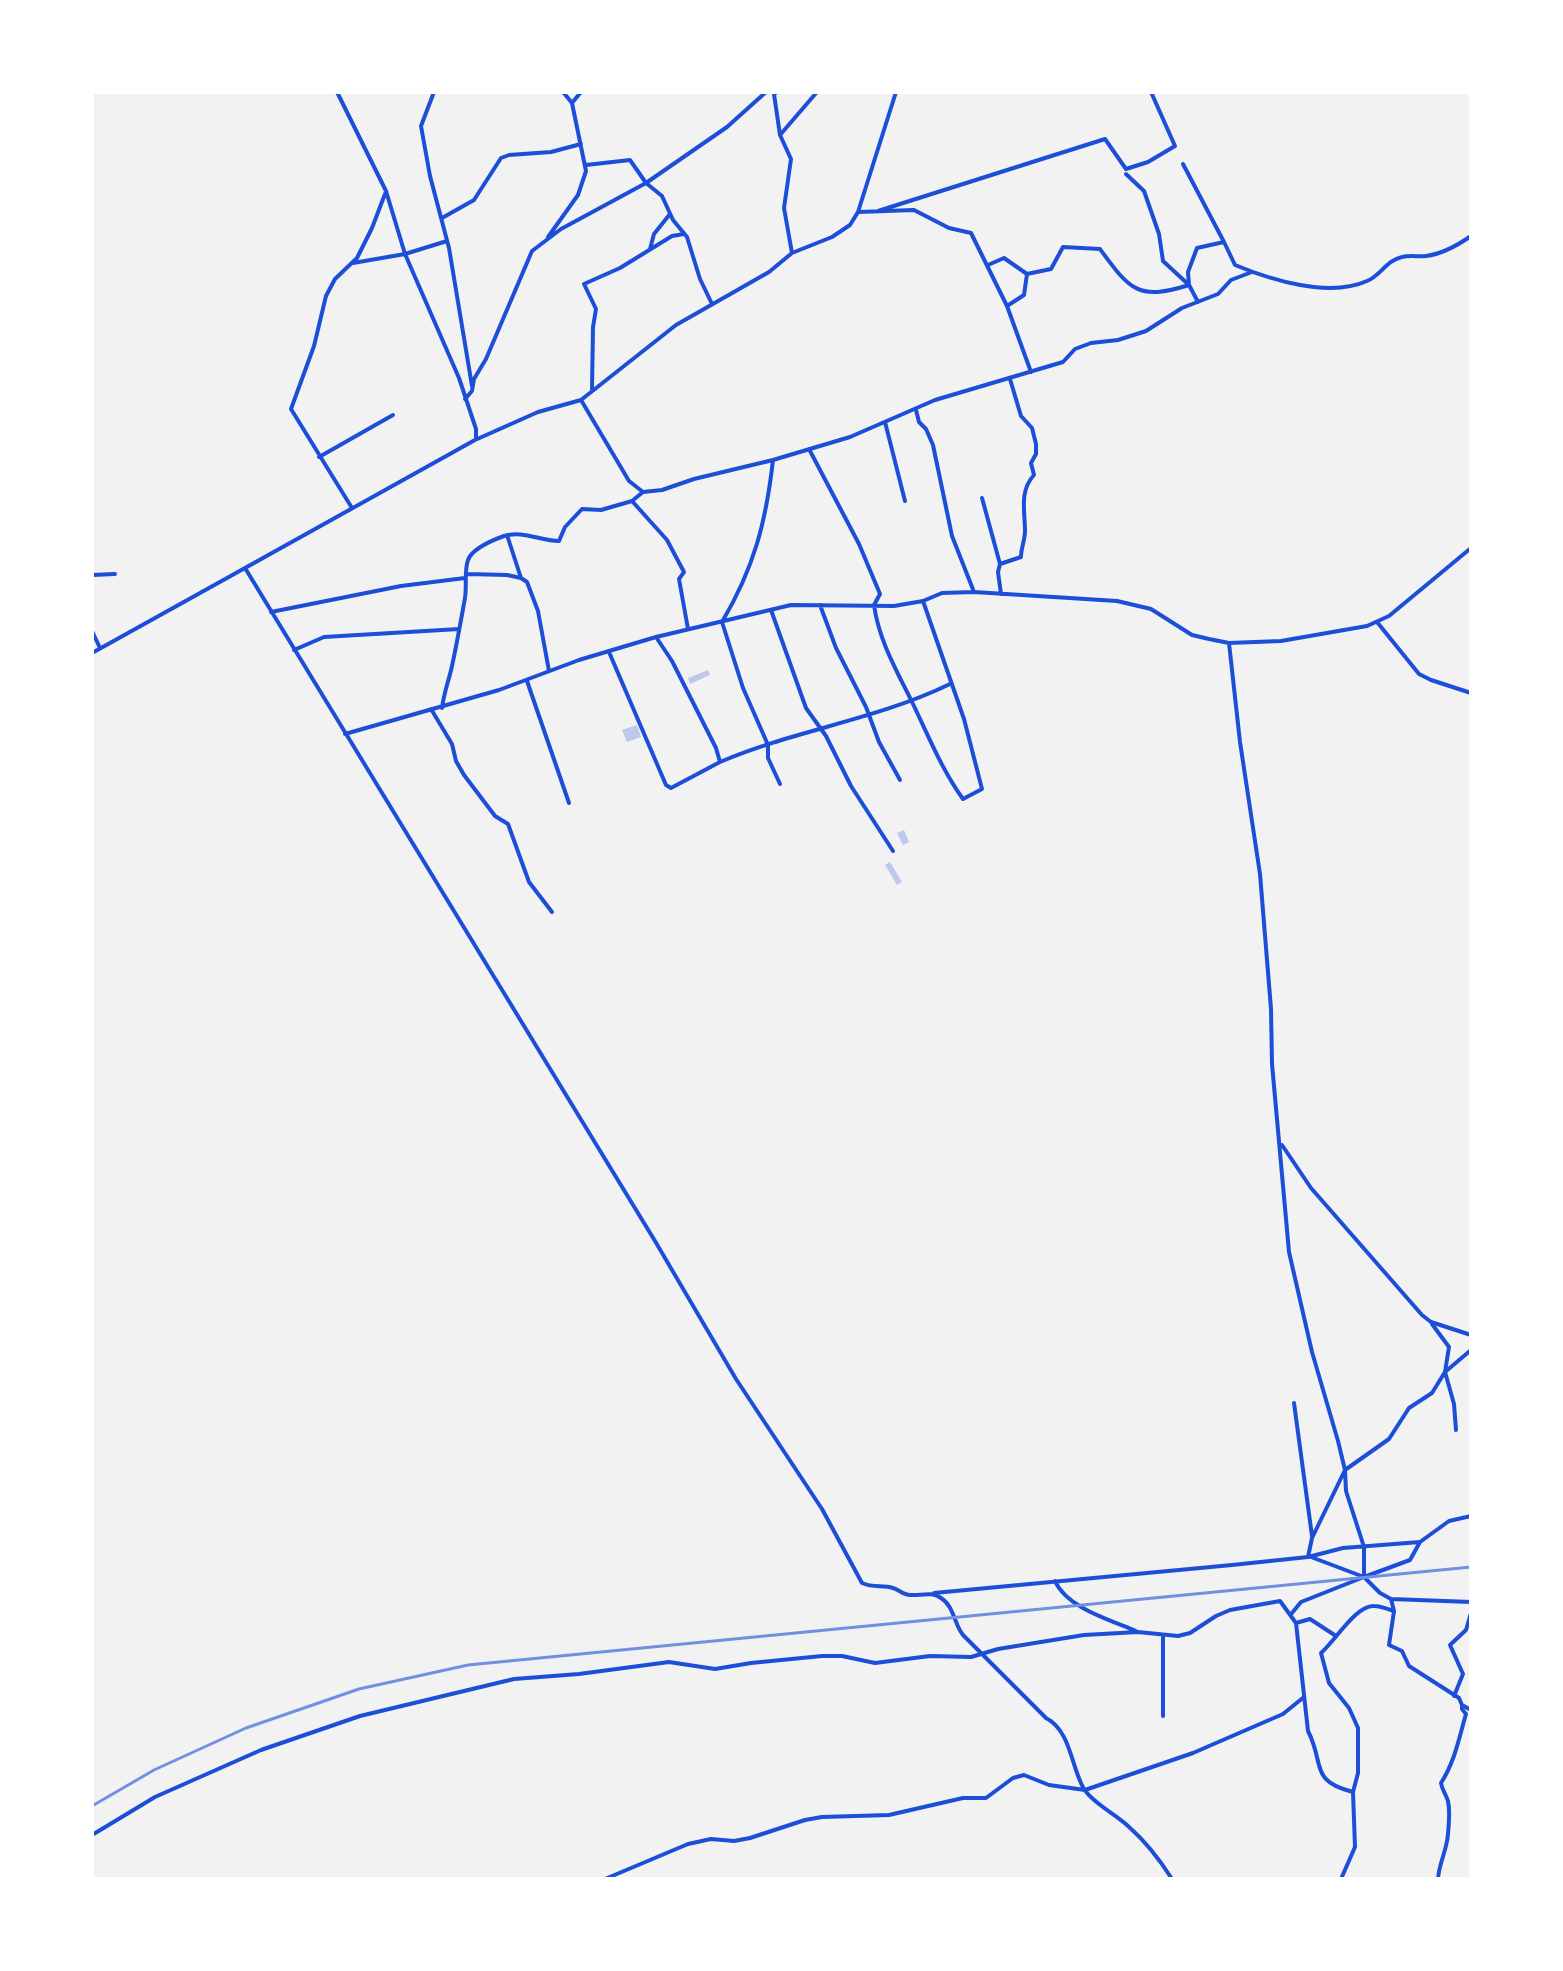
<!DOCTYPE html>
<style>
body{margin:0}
#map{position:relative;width:1563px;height:1971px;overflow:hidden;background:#f2f2f2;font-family:Montserrat,sans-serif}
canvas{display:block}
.frame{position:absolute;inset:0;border:94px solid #fff;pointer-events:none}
</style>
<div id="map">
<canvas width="1563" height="1971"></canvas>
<div class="frame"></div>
</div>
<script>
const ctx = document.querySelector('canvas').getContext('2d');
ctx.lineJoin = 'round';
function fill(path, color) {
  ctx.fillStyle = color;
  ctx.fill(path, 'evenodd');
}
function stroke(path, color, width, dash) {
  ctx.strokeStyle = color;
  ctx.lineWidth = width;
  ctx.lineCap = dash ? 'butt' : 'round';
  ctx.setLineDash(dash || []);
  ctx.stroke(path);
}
fill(new Path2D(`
 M 708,670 L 710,675 L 690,684 L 688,678 Z
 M 637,725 L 641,737 L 627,742 L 622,730 Z
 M 904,830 L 909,842 L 903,845 L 897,833 Z
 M 890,862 L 902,882 L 897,885 L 885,865 Z`), '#bdc9ec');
stroke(new Path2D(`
 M 337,92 L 386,191 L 405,254 L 459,378 L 476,429 L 476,438
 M 434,92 L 421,126 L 430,176 L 449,248 L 472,386
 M 777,92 L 774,94 L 780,135 L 791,159 L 784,208 L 792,253
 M 572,103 L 581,92
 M 780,135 L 817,92
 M 1183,164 L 1224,242
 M 586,165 L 630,160 L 646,183 L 662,196 L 673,220 L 687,237 L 700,279 L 712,304
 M 1126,174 L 1144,191 L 1159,234 L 1163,261 L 1189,285 L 1198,302
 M 878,211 L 1105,139 L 1126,169 L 1148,162 L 1175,146 L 1151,92
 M 858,212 L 914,210 L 949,228 L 971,233 L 1007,306 L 1031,372
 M 442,218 L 474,200 L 501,158 L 509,155 L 551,152 L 581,144
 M 548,237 L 578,195 L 586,171 L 572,103 L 563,92
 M 650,249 L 654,234 L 670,214
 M 353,263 L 405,254 L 447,241
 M 988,265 L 1004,258 L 1027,274 L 1051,269 L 1063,247 L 1100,249 C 1130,290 1138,301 1189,285 L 1188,272 L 1197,248 L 1224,242 L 1235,265 C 1271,280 1329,298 1367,281 C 1380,276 1387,260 1402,257 C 1410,255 1418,257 1426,256 C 1443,254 1458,245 1471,236
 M 1007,306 L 1024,295 L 1027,274
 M 592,389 L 593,327 L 596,309 L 584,284 L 620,268 L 672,236 L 684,234
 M 465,399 L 472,391 L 474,379 L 486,359 L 532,251 L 561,229 L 646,183 L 727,127 L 766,92
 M 581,400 L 629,481 L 643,492
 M 916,410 L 919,422 L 926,429 L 933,445 L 952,536 L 974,592
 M 885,422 L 905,501
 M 809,449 L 859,544 L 880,594 L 874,605 C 879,641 897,671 913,704 C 929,737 942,770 963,799 L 982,789 L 964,719 L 923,601
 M 319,457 L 393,415
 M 773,460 C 766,522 754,568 722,622 L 743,688 L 768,745 L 768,758 L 780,784
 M 982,498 L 1000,564
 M 632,501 L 667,540 L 684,572 L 679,579 L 688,629
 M 352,508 L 291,409 L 314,346 L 326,296 L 335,279 L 357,258 L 372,228 L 385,194
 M 507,535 L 521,578
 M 245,568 L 475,440 L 538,412 L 581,400 L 676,325 L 769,272 L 792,253 L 832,237 L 850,225 L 858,212 L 896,92
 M 467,574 L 507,575 L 521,578 L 527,582 L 538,611 L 549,671
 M 92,575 L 115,574
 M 1001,594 L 998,572 L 1000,564 L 1021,557 C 1021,548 1025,540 1025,531 C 1025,512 1019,491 1034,475 L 1031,463 L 1036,454 L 1036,444 L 1032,428 L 1021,416 L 1010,379
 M 820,605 L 836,648 L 866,707 L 879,742 L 900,780
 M 771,610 L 806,708 L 826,736 L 851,786 L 893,851
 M 271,612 L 401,586 L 465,578
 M 1377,622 L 1419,674 L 1431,680 L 1471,693
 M 92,631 L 100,648
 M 1229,643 L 1240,742 L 1260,874 L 1271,1009 L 1272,1064 L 1289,1252 L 1312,1352 L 1338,1441 L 1345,1470 L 1346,1491 L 1364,1547 L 1364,1577
 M 294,650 L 324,637 L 459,629
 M 609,652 L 666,785 L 671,788 L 720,762 L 716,748 L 672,661 L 656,637
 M 92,653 L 245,568 L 655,1241 L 736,1379 L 822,1509 L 862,1583 C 873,1588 882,1585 893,1588 C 900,1590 903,1595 910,1595 C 921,1596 931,1591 941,1598 C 954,1606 954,1624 963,1635 L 1046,1718 C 1071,1731 1071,1767 1084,1789 C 1093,1803 1115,1814 1128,1826 C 1145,1841 1160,1860 1172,1879
 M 527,681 L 569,803
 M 442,708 C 444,692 449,680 452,666 C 457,643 461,620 465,598 C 467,586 464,571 468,560 C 472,549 493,540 504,536 C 523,530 540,541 559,541 L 565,527 L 582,509 L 601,510 L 632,501 L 643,492 L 662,490 L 694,479 L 773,460 L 850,437 L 935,400 L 1063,362 L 1075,349 L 1091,343 L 1118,340 L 1146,331 L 1182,308 L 1218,294 L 1231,280 L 1252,272
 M 431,709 L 452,744 L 456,761 L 464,775 L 495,816 L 508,824 L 529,882 L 552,912
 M 345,734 L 499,690 L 579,660 L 656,637 L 791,605 L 894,606 L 923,601 L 942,593 L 974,592 L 1117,601 L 1151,609 L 1192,635 L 1209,639 L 1229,643 L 1281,641 L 1367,626 L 1389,616 L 1471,548
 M 720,762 C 795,730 876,720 950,684
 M 1282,1145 L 1311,1188 L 1422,1315 L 1431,1322 L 1471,1335
 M 1432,1324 L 1449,1347 L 1445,1372 L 1454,1404 L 1456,1430
 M 1294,1403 L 1312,1536
 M 1471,1516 L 1449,1521 L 1420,1542 L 1410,1560 L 1364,1577 L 1380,1593 L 1391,1599 L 1471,1602
 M 1308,1557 L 1312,1538 L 1345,1470 L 1389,1439 L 1409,1408 L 1432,1393 L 1445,1372 L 1471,1350
 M 1055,1581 C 1067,1608 1110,1620 1136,1631
 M 934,1593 L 1232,1565 L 1308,1557 L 1343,1548 L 1420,1542
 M 1391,1599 L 1394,1611 L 1389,1645 L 1402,1651 L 1409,1666 L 1459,1698 L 1462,1705 L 1471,1710
 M 1292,1613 L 1301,1602 L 1364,1577 L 1311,1557
 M 1296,1623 L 1310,1619 L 1336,1636
 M 1454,1696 L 1463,1674 L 1450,1645 L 1466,1630 L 1471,1613
 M 1163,1716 L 1163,1637
 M 92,1835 L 155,1797 L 261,1750 L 360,1716 L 514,1679 L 579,1674 L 669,1662 L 715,1669 L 751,1663 L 822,1656 L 842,1656 L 875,1663 L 930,1656 L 971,1657 L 998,1649 L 1084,1635 L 1138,1632 L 1178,1636 L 1190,1633 L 1216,1616 L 1230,1610 L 1280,1601 L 1296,1623 L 1308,1731 C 1325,1764 1309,1781 1353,1792
 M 605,1879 L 688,1844 L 711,1839 L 734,1841 L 750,1838 L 805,1820 L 822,1817 L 889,1815 L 963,1798 L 986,1798 L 1013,1778 L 1024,1775 L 1049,1785 L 1085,1790 L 1193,1753 L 1283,1714 L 1304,1697
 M 1341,1879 L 1355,1847 L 1353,1792 L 1358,1773 L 1358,1728 L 1349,1708 L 1329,1683 L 1321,1653 C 1335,1641 1356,1605 1374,1606 C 1380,1606 1388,1609 1394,1611
 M 1438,1879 C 1439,1863 1447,1850 1448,1834 C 1449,1824 1450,1810 1448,1801 C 1446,1794 1442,1790 1441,1783 C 1455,1761 1459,1738 1466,1714 L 1462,1709 L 1462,1705`), '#1d4ed8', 4);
stroke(new Path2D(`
 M 92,1806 L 154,1770 L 246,1728 L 359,1689 L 468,1665 L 1471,1567`), '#7290e2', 3);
</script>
